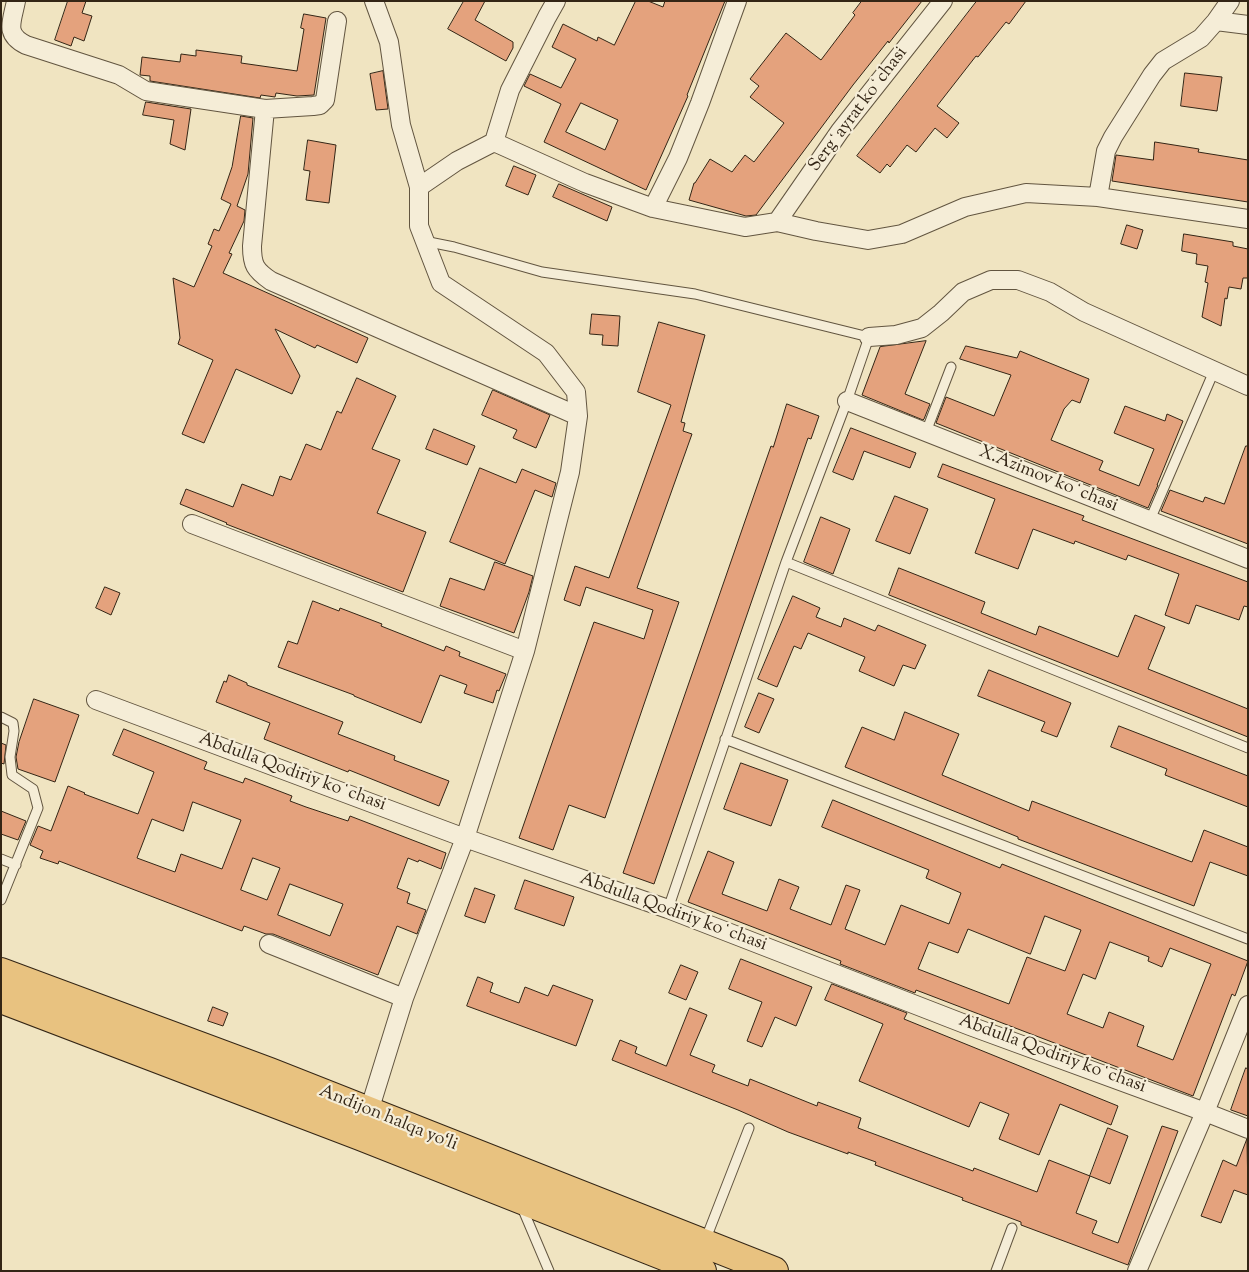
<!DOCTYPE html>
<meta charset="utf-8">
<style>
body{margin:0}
#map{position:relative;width:1249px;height:1272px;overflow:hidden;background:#f0e4c1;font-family:"Sorts Mill Goudy",serif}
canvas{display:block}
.frame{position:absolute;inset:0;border:2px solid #332515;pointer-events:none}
</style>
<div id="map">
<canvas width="1249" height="1272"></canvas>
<div class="frame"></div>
</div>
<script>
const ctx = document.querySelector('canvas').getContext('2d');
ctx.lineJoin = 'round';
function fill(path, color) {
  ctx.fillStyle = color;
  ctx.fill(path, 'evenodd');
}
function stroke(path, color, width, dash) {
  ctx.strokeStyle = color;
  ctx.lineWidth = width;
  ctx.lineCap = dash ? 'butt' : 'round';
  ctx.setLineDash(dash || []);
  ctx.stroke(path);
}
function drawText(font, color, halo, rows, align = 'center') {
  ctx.font = font + ' "Sorts Mill Goudy",serif';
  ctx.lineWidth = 4.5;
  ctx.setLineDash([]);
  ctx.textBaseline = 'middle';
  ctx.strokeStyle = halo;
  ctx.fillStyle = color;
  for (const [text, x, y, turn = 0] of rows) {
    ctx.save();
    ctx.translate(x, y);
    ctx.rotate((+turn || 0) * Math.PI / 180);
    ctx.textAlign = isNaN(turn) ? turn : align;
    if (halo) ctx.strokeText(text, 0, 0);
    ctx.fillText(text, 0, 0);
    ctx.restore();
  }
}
const building = new Path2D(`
 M 68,1 L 86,1 L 82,13 L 92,16 L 84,41 L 74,37 L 71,46 L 55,40 Z
 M 464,1 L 485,1 L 475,20 L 513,42 L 513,48 L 506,61 L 448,29 Z
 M 636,1 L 648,1 L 663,7 L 665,1 L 725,1 L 687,95 L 688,96 L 646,190 L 544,142 L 561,104 L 524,86 L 530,74 L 561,88 L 576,59 L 552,47 L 563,24 L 597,41 L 598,37 L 614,45 ZM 581,103 L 618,120 L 605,150 L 566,132 Z
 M 862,1 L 922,1 L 889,43 L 888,41 L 853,85 L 756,215 L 746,216 L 689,200 L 694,183 L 695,183 L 710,159 L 732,172 L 745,155 L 754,162 L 784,123 L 750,97 L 759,86 L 750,79 L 786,33 L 821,60 L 855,15 L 853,13 Z
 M 977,1 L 1026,1 L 1009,24 L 1006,22 L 978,57 L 976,56 L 937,106 L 959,123 L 947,138 L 935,128 L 916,152 L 907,145 L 890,167 L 887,164 L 880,173 L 857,156 Z
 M 304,14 L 326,18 L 314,95 L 297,96 L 276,93 L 275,97 L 261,95 L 260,98 L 150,81 L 150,76 L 140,75 L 142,57 L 180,62 L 181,54 L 196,56 L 196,50 L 242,56 L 241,63 L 297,71 L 304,29 L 301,28 Z
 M 383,71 L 388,109 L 376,110 L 370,74 Z
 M 1185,73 L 1222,77 L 1217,111 L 1181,106 Z
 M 146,102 L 191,109 L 185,150 L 170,144 L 174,120 L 143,115 Z
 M 241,116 L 253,118 L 248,174 L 237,206 L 245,210 L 244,221 L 229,253 L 232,254 L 223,273 L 368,338 L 357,363 L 317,345 L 315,348 L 275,329 L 300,376 L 292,394 L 236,369 L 204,443 L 182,434 L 213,360 L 178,344 L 180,338 L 173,278 L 194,287 L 212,246 L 208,244 L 214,229 L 219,231 L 231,204 L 221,199 L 232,167 Z
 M 308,140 L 336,145 L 329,203 L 306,200 L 310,171 L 304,170 Z
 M 1155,142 L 1199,149 L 1198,152 L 1248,160 L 1248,202 L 1112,181 L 1116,155 L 1153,160 Z
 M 514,166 L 536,175 L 528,195 L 506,186 Z
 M 559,184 L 612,207 L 607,221 L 553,197 Z
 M 1127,225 L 1143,230 L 1137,249 L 1121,244 Z
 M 1184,234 L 1233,242 L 1233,246 L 1248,249 L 1248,278 L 1243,278 L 1241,289 L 1229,287 L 1227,299 L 1225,298 L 1221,326 L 1202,317 L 1208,283 L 1205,282 L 1208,266 L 1196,264 L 1197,254 L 1182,251 Z
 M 592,314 L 620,316 L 618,346 L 602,345 L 603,335 L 590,334 Z
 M 659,322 L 705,335 L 681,422 L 685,423 L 683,431 L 692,434 L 637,588 L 679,602 L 605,818 L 569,805 L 553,850 L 519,838 L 594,622 L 644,639 L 653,610 L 586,587 L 580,606 L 564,600 L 575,566 L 609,578 L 671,405 L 638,392 Z
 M 926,341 L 905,394 L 930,404 L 924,419 L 923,420 L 862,395 L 880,347 Z
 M 966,346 L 1017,358 L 1020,351 L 1089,379 L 1080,403 L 1072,400 L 1064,409 L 1051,440 L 1103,461 L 1099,470 L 1139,486 L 1154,449 L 1114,433 L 1125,406 L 1165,421 L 1167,414 L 1183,421 L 1157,485 L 1158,485 L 1148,508 L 936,423 L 946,397 L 994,416 L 1011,375 L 960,359 Z
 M 357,378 L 396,396 L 372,449 L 400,460 L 377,513 L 426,532 L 403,592 L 226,524 L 227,523 L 180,504 L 186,489 L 233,507 L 242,484 L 273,496 L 280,476 L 291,480 L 306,444 L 321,450 L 337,411 L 341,413 Z
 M 493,390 L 550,415 L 536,448 L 513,438 L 517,430 L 482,415 Z
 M 787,404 L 819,416 L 811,439 L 808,438 L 654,884 L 623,873 L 771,446 L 773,447 Z
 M 851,428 L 916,453 L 910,468 L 864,451 L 853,480 L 833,472 Z
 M 434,429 L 475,446 L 467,465 L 426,449 Z
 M 1246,446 L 1248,446 L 1248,544 L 1161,511 L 1170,490 L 1203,502 L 1205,497 L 1224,504 Z
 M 943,464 L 1084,516 L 1082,520 L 1248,582 L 1248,607 L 1244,606 L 1239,620 L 1196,605 L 1189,624 L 1165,615 L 1179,574 L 1128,555 L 1126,560 L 1075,541 L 1074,544 L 1033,529 L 1018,569 L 975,553 L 995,499 L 938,477 Z
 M 480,468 L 516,483 L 522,469 L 556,483 L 552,497 L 535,490 L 505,564 L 450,542 Z
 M 895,496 L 928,509 L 910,554 L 876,541 Z
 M 821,517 L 850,529 L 833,574 L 804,562 Z
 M 495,562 L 533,576 L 529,592 L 514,633 L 440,606 L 450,578 L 484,590 Z
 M 899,568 L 985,602 L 981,613 L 1036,635 L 1039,626 L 1118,657 L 1135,615 L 1165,627 L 1148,669 L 1248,709 L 1248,737 L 889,595 Z
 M 105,587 L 120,593 L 111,615 L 96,608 Z
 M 793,596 L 820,608 L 816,617 L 841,627 L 844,618 L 875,631 L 878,625 L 926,645 L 915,669 L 903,665 L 894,686 L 859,671 L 865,657 L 808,633 L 801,649 L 794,646 L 777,687 L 758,679 Z
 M 313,601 L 339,611 L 340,608 L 382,624 L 381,626 L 444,651 L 446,646 L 460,652 L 459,656 L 506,674 L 499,691 L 497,690 L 493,703 L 464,693 L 467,685 L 440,675 L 421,723 L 354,696 L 354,695 L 278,667 L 288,641 L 297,644 Z
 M 989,670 L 1071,703 L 1057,737 L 1041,731 L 1045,722 L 978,696 Z
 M 229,675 L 247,683 L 247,685 L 343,722 L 338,734 L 395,756 L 394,760 L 449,781 L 439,806 L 349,770 L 348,772 L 264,739 L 270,723 L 216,702 L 224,681 L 226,682 Z
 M 759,693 L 774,699 L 759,733 L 745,727 Z
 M 34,699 L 79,715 L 55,782 L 18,769 L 16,757 L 19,742 Z
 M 905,712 L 959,734 L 942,775 L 1029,811 L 1032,801 L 1192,862 L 1204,830 L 1248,847 L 1248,876 L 1210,862 L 1194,906 L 1018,839 L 1018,837 L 845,767 L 862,727 L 894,740 Z
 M 1119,726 L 1248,776 L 1248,807 L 1165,775 L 1167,769 L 1111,747 Z
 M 124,729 L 207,762 L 204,769 L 243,783 L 245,778 L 292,796 L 290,801 L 306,807 L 348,821 L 350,816 L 446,853 L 441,869 L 419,860 L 418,862 L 408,858 L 397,888 L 410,893 L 407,903 L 426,910 L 417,934 L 397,926 L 378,975 L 273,934 L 266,934 L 244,926 L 242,931 L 59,861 L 58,864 L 40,858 L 43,851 L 30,845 L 38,826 L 51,831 L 68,786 L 85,793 L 84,794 L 138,814 L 154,772 L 113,755 ZM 193,802 L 241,820 L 222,869 L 181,854 L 175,872 L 137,858 L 152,819 L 183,831 ZM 253,858 L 280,868 L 267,900 L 241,890 ZM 290,884 L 343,904 L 330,936 L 278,915 Z
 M 1,743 L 6,745 L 4,764 L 1,763 Z
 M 741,763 L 788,780 L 771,826 L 724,809 Z
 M 833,800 L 1000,868 L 1002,864 L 1248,961 L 1235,996 L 1232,994 L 1193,1096 L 916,990 L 915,993 L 840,964 L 841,961 L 688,902 L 708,851 L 734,862 L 722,894 L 767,911 L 779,879 L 799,887 L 790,909 L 831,925 L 846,885 L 860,890 L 845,929 L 885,945 L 901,905 L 949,924 L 961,893 L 926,878 L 929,870 L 822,827 ZM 1045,916 L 1081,930 L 1065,971 L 1027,957 L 1009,1004 L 918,969 L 929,942 L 958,953 L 968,929 L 1030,954 ZM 1110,942 L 1149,957 L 1148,961 L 1162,967 L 1170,948 L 1211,964 L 1173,1060 L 1137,1046 L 1144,1026 L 1109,1012 L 1103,1028 L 1067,1014 L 1083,974 L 1095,979 Z
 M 1,811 L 26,821 L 18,840 L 1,834 Z
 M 525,880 L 574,897 L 564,926 L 515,909 Z
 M 475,888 L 495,895 L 485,923 L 465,916 Z
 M 741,959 L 812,987 L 796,1026 L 775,1017 L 762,1047 L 747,1041 L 762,1002 L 729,989 Z
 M 681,965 L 698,972 L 686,1000 L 669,993 Z
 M 478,977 L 493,983 L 490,992 L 519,1003 L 525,987 L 548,996 L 553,985 L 593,1000 L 576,1046 L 467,1006 Z
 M 832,984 L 907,1013 L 904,1019 L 1118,1106 L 1111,1125 L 1060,1104 L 1039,1155 L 999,1139 L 1009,1114 L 980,1102 L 969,1127 L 859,1081 L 883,1024 L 825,1000 Z
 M 213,1007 L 228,1013 L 223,1026 L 208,1021 Z
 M 690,1008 L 707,1015 L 690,1055 L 715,1065 L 712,1072 L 748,1086 L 750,1079 L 817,1106 L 818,1102 L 861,1118 L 858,1128 L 973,1171 L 974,1168 L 1037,1192 L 1049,1160 L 1090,1176 L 1076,1213 L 1097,1221 L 1092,1233 L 1118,1243 L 1162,1126 L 1178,1131 L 1128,1265 L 1021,1225 L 1021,1222 L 962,1200 L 963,1198 L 875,1165 L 876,1162 L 848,1152 L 848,1154 L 788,1132 L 738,1110 L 612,1060 L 620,1040 L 637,1047 L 635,1053 L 666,1066 Z
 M 1246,1068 L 1248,1069 L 1248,1116 L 1231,1110 Z
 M 1108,1128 L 1128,1136 L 1110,1184 L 1090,1176 Z
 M 1247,1139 L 1248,1195 L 1234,1190 L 1221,1223 L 1201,1216 L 1223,1160 L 1236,1166 Z`);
fill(building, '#e4a27d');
stroke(building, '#332515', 1);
const service = new Path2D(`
 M 424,241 L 454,247 L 542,272 L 695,294 L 869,337 L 847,401 L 786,562 L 668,909
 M 926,432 L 951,367
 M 1150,520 L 1214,371
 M 786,562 L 1248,748
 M 1,717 L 13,723 L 14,731 L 10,757 L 12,775 L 33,789 L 38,808 L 1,900
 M 725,739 L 1248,939
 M 1,859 L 16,865
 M 521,1205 L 549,1271
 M 705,1241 L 749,1128
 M 996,1271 L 1012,1228`);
const minor = new Path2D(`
 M 16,1 C 12,22 4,34 26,45 L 119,75 L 146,91 L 265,109 L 252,246 C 252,265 255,270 271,281 L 578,416
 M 374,1 L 389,42 L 401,125 L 419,187
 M 1216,21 L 1248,25
 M 265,109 L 313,106 L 320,105 L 325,100 L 337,21
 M 494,142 L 510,90 L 547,17 L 556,1
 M 1098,197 L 1106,151 L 1113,137 L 1152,75 L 1163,61 L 1201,38 L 1216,21 L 1230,1
 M 653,208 L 678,158 L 700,103 L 737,1
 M 777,222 L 840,131 L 943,1
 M 869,337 L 896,335 L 922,328 L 941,313 L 963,292 L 991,280 L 1018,280 L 1050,292 L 1084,312 L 1248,386
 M 847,401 L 1248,559
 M 192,524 L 525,651
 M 96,700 L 465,838 L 668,909 L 970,1026 L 1205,1112 L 1248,1129
 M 269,944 L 404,998
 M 369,1111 L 404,998 L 465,838 L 525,651 L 570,472 L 578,416 L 576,392 L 546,353 L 441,283 L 419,226 L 419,187 L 457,161 L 494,142 L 585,183 L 653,208 L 745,227 L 777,222 L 816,231 L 868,240 L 902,234 L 965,207 L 1026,193 L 1098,197 L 1248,219
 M 1137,1271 L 1205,1112 L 1248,1005`);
const trunk = new Path2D(`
 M 1,972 L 270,1072 L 774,1271
 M 1,999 L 360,1136 L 702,1271`);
stroke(service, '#625540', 11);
stroke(minor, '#625540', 20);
stroke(trunk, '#332515', 30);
stroke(service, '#f5edd7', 9);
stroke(minor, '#f5edd7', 18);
stroke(trunk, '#e8c280', 28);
drawText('18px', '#332515', '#f5edd7', [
 ["Sergʻayrat koʻchasi",859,110,-53],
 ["X.Azimov koʻchasi",1048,480,22],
 ["Abdulla Qodiriy koʻchasi",292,773,20],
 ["Abdulla Qodiriy koʻchasi",673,913,20],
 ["Abdulla Qodiriy koʻchasi",1052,1055,20],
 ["Andijon halqa yo‘li",388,1119,22]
]);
</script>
